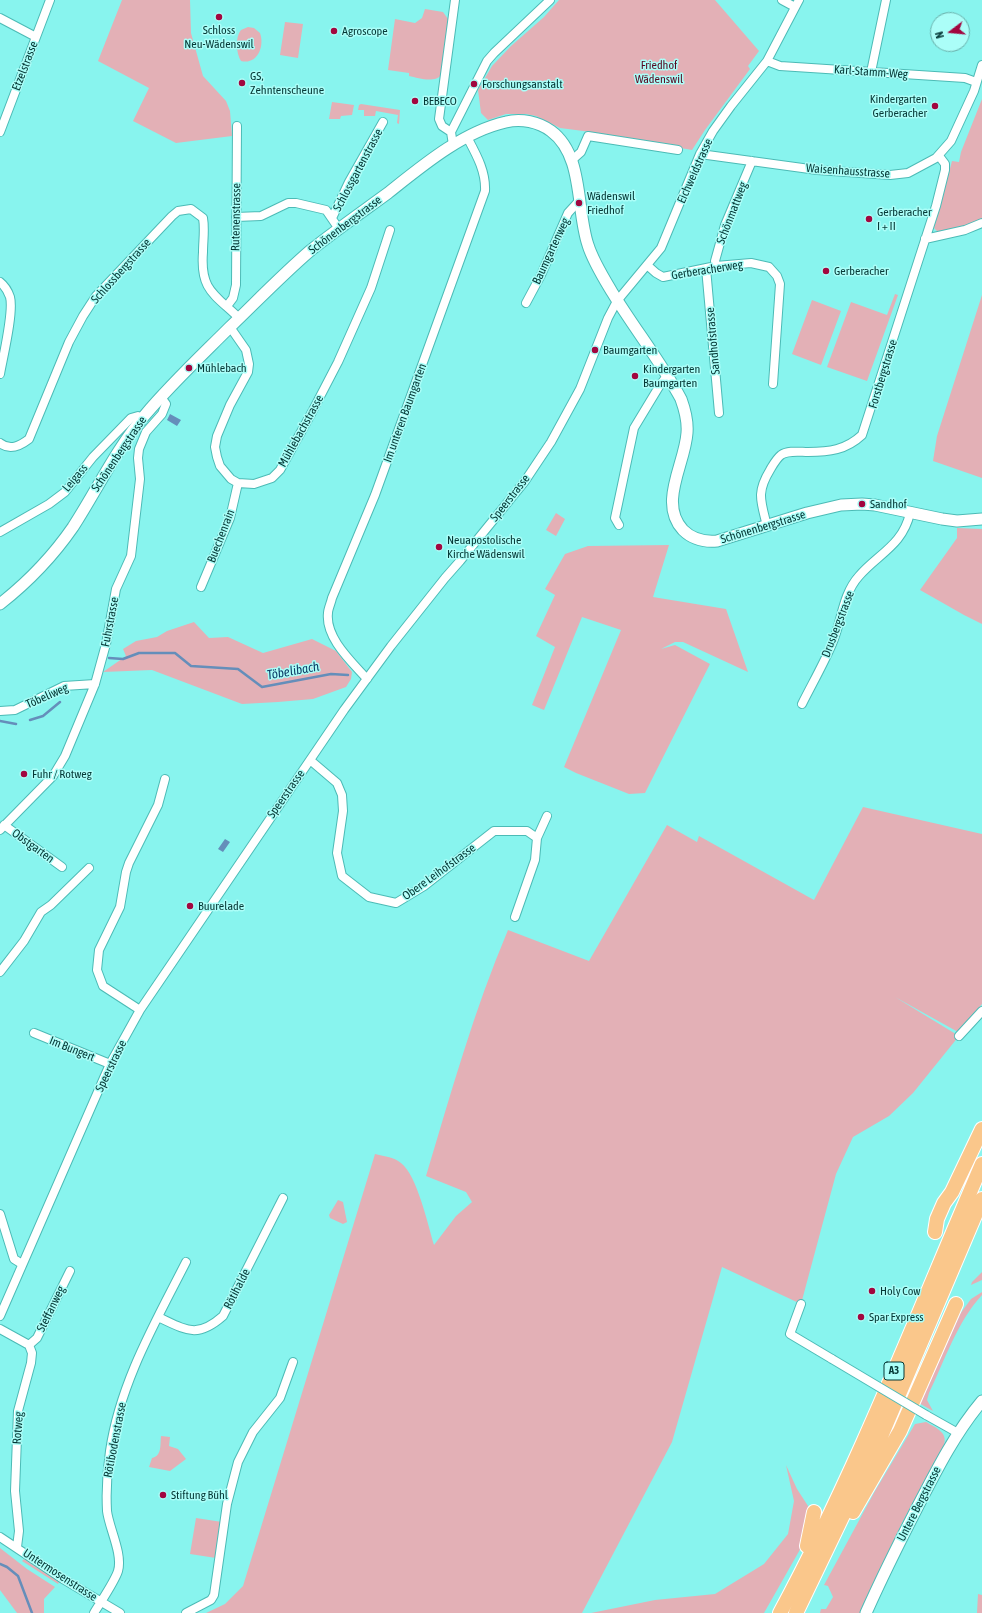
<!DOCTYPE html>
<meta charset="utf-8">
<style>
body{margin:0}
#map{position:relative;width:982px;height:1613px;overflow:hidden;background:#88f4ee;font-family:"Asap Condensed",sans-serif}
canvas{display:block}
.north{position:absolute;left:930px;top:12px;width:40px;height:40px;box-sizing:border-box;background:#abfef8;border:1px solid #69afaa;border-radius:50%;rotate:254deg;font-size:11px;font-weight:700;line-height:16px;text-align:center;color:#053836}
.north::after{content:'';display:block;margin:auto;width:14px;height:18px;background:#a2063f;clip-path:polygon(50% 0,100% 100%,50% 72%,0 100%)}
</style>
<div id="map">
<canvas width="982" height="1613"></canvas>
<div class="north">N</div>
</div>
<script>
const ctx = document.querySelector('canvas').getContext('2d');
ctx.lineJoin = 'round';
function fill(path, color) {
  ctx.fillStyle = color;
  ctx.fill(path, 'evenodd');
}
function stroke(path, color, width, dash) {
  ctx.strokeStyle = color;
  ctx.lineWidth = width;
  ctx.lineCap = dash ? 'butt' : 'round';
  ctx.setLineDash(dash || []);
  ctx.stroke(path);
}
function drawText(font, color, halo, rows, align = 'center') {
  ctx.font = font + ' "Asap Condensed",sans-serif';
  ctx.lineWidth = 3;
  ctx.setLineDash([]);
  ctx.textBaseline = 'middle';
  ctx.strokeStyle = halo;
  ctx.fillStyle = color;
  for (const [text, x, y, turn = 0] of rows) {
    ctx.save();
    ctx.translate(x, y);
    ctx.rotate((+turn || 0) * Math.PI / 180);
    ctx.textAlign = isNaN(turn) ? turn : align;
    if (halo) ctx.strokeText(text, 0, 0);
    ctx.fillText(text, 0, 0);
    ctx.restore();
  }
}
fill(new Path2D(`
 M 122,0 L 190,0 L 191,33 L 203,76 L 226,101 L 230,111 L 232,136 L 176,143 L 133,121 L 149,88 L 98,61 Z
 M 559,0 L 715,0 L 759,51 L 748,66 L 750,69 L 705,130 L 692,150 L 591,132 L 560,128 L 536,116 L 526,114 L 506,114 L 488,120 L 481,113 L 478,90 L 492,66 L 511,46 L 544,17 Z
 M 425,9 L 443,12 L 448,19 L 442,74 C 435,84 419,78 409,76 L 409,73 L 388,70 L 395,19 L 415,23 L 422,18 Z
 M 285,22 L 303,24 L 298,58 L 280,55 Z
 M 248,27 L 254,28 L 260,33 C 265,47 257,65 241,61 C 236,53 235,37 241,30 Z
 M 982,99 L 982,219 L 966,226 L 939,233 L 934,228 L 952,161 L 959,162 L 961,152 Z
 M 332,102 L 354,105 L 352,115 L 341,116 L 340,119 L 329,119 Z
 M 361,104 L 400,110 L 399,124 L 397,123 L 398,115 L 376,111 L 375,116 L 364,116 L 364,110 L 358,110 L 359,105 Z
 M 895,294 L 898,295 L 867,381 L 827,367 L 851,302 L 887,315 Z
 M 982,295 L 982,478 L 933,461 L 937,436 Z
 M 812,300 L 841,311 L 821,365 L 792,354 Z
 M 556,513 L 565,519 L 556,536 L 546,530 Z
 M 957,528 L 982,529 L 982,624 L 964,615 L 920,590 L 957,538 Z
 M 669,545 L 653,597 L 726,609 L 748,672 L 683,642 L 675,642 L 661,649 L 675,645 L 710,664 L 645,793 L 629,794 L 576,773 L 564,767 L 621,630 L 582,617 L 544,710 L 532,705 L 555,647 L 536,636 L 555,595 L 545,589 L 565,554 L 588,546 Z
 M 194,622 L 209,638 L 228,637 L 263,653 L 312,639 L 336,651 L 352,672 L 351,679 L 346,687 L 313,699 L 278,702 L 242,704 L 152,670 L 103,672 L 126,656 L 123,649 L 136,641 L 157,637 L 167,631 Z
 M 863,807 L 982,834 L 982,1004 L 958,1032 L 895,997 L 959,1036 L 913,1093 L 889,1116 L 853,1137 L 836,1174 L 801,1304 L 722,1267 L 672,1442 L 582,1613 L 206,1613 L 225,1604 L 243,1586 L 375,1154 C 383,1156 394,1157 401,1163 C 417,1175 428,1225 434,1245 L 456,1216 L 472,1202 L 466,1192 L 426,1176 C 451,1093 474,1010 508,930 L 589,961 L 667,825 L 697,842 L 699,836 L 814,900 Z
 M 338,1200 L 343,1202 L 347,1222 L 343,1224 L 330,1218 L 329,1215 Z
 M 982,1272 L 982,1280 L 971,1285 L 972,1282 Z
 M 982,1292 L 982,1295 C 957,1322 945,1360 929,1393 L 927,1400 L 933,1411 L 917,1402 L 930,1381 L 960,1314 L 971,1299 Z
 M 926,1422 C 936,1428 948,1432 944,1445 L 902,1523 L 860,1613 L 820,1613 L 821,1609 L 826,1609 L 833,1597 L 828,1586 L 824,1585 L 875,1491 L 915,1424 Z
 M 161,1436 L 170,1437 L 169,1446 L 178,1449 L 186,1459 L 170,1471 L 149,1467 L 152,1458 C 162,1456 160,1445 161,1436 Z
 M 786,1465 L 797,1489 L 810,1509 L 802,1546 L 764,1613 L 591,1613 L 655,1600 L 715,1594 L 764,1564 L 788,1534 L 794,1501 Z
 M 196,1518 L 222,1522 L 216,1558 L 190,1554 Z
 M 0,1548 L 27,1569 L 55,1587 L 44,1599 L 44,1613 L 17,1613 L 0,1590 Z
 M 24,1559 L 59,1582 L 58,1584 L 22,1561 Z
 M 978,1594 L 982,1595 L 982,1613 L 977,1613 Z`), '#e3b0b6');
fill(new Path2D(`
 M 170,414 L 181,420 L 177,426 L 167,420 Z
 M 225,839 L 230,842 L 223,852 L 218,849 Z`), '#658eba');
stroke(new Path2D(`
 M 109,658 L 123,659 L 139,653 L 175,653 L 191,666 L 238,669 L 262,687 L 331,674 L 348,675
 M 30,720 L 43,716 L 60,702
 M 0,721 L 16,724
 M 0,1564 L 7,1567 L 18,1576 L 32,1613`), '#658eba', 2.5);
const street = new Path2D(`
 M 782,0 L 795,7
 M 0,18 L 36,37
 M 767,61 L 780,66 L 965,78 L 976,82
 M 871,72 L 886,0
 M 0,132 L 50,0
 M 451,132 L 442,126 L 439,119 L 455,0
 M 453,145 L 451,132 L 487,61 L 494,53 L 550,0
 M 700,154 L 817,170 L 890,175 L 908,173 L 936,158 L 951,141 L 974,91 L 982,65
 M 572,160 L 581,152 L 588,136 L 678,150
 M 236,217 L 261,216 L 288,203 L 296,203 L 326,210 L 339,229
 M 332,218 L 349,182 L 383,122
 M 925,239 L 965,230 L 982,223
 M 647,265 L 656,273 L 663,277 L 716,266 L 751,263 L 769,267 L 777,276 L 780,284 L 773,384
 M 716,266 L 715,261 L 725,225 L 752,161
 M 706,268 L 719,413
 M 0,282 C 5,286 8,291 10,297 C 14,312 3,357 0,374
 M 526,303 L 541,275 L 568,213 L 579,201
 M 227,306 L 233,298 L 236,285 L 237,126
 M 230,327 L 246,350 L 249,364 L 248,372 L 230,405 L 217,436 L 215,447 L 217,457 L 220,466 L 231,479 L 238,483 L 254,484 L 272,478 L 280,470 L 312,412 L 338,362 L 371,288 L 390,230
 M 0,443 C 10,451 20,446 29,439 L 69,342 L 83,316 L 96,296 L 172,216 L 178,211 L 191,209 L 203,218 C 205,229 203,241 203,252 C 200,290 214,294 239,318
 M 619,525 L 615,518 L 634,428 L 660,385 L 667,376
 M 767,526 C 761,501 756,493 770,470 C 773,465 776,459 781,455 C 788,450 800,452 808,452 C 829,452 846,450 862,435 L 936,206 L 945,170 L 945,164 L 939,156
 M 0,532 L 49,504 L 65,492 L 93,457 L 131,418 L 138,416 L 142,418
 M 201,587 L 230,518 L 238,483
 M 367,679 C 352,662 325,638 328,613 C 328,609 331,603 332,598 L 375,495 L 485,191 C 486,171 476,154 467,137
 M 802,704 C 812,684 823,665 832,644 C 842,621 842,595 859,576 C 878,554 903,545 910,513
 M 0,711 L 15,710 L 64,686 L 95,684
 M 310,760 L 337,783 L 342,795 L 343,811 L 337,853 L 342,876 L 369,897 L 396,903 L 424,886 L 494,831 L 527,831 L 537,838 L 535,860 L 515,917
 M 4,825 L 62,867
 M 0,830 L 53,776 L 65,756 L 95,684 L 106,644 L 116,589 L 131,556 L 140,479 L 138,458 L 139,449 L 146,432 L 162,414 L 166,404 L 161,397
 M 537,838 L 547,816
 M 0,972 L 24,941 L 41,912 L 51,905 L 89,868
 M 140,1010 L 103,986 L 97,970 L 99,950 L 120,907 L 126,872 L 129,863 L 158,805 L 165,779
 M 34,1033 L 110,1064
 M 959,1036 L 982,1011
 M 0,1214 L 14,1259 L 22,1264
 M 801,1304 L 790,1334 L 832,1359
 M 0,1316 L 110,1064 L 140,1010 L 344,710 L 391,646 L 445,578 L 460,561 L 525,481 L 551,442 L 580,389 L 608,318 L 617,301 L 661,248 L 700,154 L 713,131 L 731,106 L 767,61 L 799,0
 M 158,1317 C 186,1330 197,1339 223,1316 L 283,1198
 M 0,1329 L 29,1345 L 32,1353 L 31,1363 L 18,1411 L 15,1491 L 19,1531 L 17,1547
 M 29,1345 L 37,1338 L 70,1271
 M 926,1415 L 958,1433
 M 0,1537 L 63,1579 L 120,1613
 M 94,1613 C 100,1603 115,1581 118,1571 C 123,1554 109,1528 107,1511 C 106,1491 107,1471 110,1451 C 120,1383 155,1323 186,1262
 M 186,1613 L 211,1600 L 214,1595 L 227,1504 L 238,1462 L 253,1432 L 280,1398 L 293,1362`);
const secondary = new Path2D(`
 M 0,604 C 28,582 53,556 73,527 C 97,490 116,449 145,415 C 171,384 201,356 230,327 C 257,301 283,274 311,250 C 336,230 362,212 388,193 C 422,166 462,132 506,122 C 521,118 539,122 551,131 C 584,155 576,210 588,245 C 593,261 603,277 612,292 C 634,328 661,362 681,399 C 685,410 688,421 687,433 C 685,464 658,503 683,530 C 692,539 705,542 717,541 L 807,513 L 841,505 L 862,504 L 875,505 L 942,519 L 957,521 L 982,519
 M 866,1613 C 882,1577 899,1543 917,1508 C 936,1471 955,1433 982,1401`);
const highway = new Path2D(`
 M 935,1232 L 937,1219 L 944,1203 L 952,1192 L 982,1129
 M 853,1512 L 900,1431 L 956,1304
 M 807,1546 L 814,1512
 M 780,1613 C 858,1468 917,1315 982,1164
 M 796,1613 L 882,1434 L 982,1199`);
stroke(street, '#4cbbb6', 10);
stroke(secondary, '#4cbbb6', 13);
stroke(highway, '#fff', 16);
stroke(street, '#fff', 8);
stroke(secondary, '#fff', 11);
stroke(highway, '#fac78b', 14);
const streetBridge = new Path2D(`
 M 832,1359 L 926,1415`);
stroke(streetBridge, '#4cbbb6', 10, []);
stroke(streetBridge, '#fff', 8);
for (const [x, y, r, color] of [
 [219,17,4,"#a2063f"],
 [334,31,4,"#a2063f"],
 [242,83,4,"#a2063f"],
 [474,84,4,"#a2063f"],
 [415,101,4,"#a2063f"],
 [935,106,4,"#a2063f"],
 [579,203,4,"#a2063f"],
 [869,219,4,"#a2063f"],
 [826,271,4,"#a2063f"],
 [595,350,4,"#a2063f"],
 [189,368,4,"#a2063f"],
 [635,376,4,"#a2063f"],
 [862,504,4,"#a2063f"],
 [439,547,4,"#a2063f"],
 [24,774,4,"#a2063f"],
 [190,906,4,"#a2063f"],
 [872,1291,4,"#a2063f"],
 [861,1317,4,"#a2063f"],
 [163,1495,4,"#a2063f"]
]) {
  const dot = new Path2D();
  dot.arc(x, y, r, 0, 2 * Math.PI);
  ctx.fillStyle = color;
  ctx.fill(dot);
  stroke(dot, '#abfef8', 1.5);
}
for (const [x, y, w] of [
 [894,1371,20]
]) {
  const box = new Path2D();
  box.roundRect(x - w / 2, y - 9, w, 18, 3);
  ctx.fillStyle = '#abfef8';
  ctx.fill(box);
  stroke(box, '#053836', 1);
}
drawText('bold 11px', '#053836', null, [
 ["A3",894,1371]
]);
drawText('12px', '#053836', '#abfef8', [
 ["Schloss",219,30,"center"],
 ["Neu-Wädenswil",219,44,"center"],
 ["Agroscope",342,31],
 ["GS,",250,76],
 ["Zehntenscheune",250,90],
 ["Forschungsanstalt",482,84],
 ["Kindergarten",927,99,"right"],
 ["Gerberacher",927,113,"right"],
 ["BEBECO",423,101],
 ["Wädenswil",587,196],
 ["Friedhof",587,210],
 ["Gerberacher",877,212],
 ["I + II",877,226],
 ["Gerberacher",834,271],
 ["Baumgarten",603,350],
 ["Mühlebach",197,368],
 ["Kindergarten",643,369],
 ["Baumgarten",643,383],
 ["Sandhof",870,504],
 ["Neuapostolische",447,540],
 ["Kirche Wädenswil",447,554],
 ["Fuhr / Rotweg",32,774],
 ["Buurelade",198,906],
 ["Holy Cow",880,1291],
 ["Spar Express",869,1317],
 ["Stiftung Bühl",171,1495]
], 'left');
drawText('12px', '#570720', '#abfef8', [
 ["Friedhof",659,65],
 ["Wädenswil",659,79]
]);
drawText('12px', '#053836', '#abfef8', [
 ["Etzelstrasse",25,66,-69],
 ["Karl-Stamm-Weg",871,72,4],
 ["Schlossgartenstrasse",358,170,-62],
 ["Eichweidstrasse",695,171,-66],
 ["Waisenhausstrasse",848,171,4],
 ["Schönmattweg",732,213,-69],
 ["Rutenenstrasse",236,217,-89],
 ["Schönenbergstrasse",345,225,-37],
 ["Baumgartenweg",551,251,-65],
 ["Gerberacherweg",707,270,-9],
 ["Schlossbergstrasse",121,271,-48],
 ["Sandhofstrasse",713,341,-95],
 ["Forstbergstrasse",883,374,-73],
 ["Im unteren Baumgarten",405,413,-70],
 ["Mühlebachstrasse",301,431,-61],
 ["Schönenbergstrasse",119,454,-56],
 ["Leigass",75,478,-50],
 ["Speerstrasse",510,498,-52],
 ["Schönenbergstrasse",763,527,-17],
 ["Buechenrain",221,536,-69],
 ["Fuhrstrasse",110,622,-79],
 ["Drusbergstrasse",838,624,-69],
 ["Töbeliweg",47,696,-24],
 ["Speerstrasse",286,794,-55],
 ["Obstgarten",33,846,36],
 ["Obere Leihofstrasse",439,872,-36],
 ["Im Bungert",72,1049,22],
 ["Speerstrasse",111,1066,-64],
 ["Rötihalde",237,1289,-63],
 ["Steffanweg",51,1309,-64],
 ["Rotweg",18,1428,-86],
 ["Rötibodenstrasse",115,1440,-79],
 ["Untere Bergstrasse",919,1504,-63],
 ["Untermosenstrasse",60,1575,33]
]);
drawText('italic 13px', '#0e3d67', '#abfef8', [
 ["Töbelibach",293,671,-10]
]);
</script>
